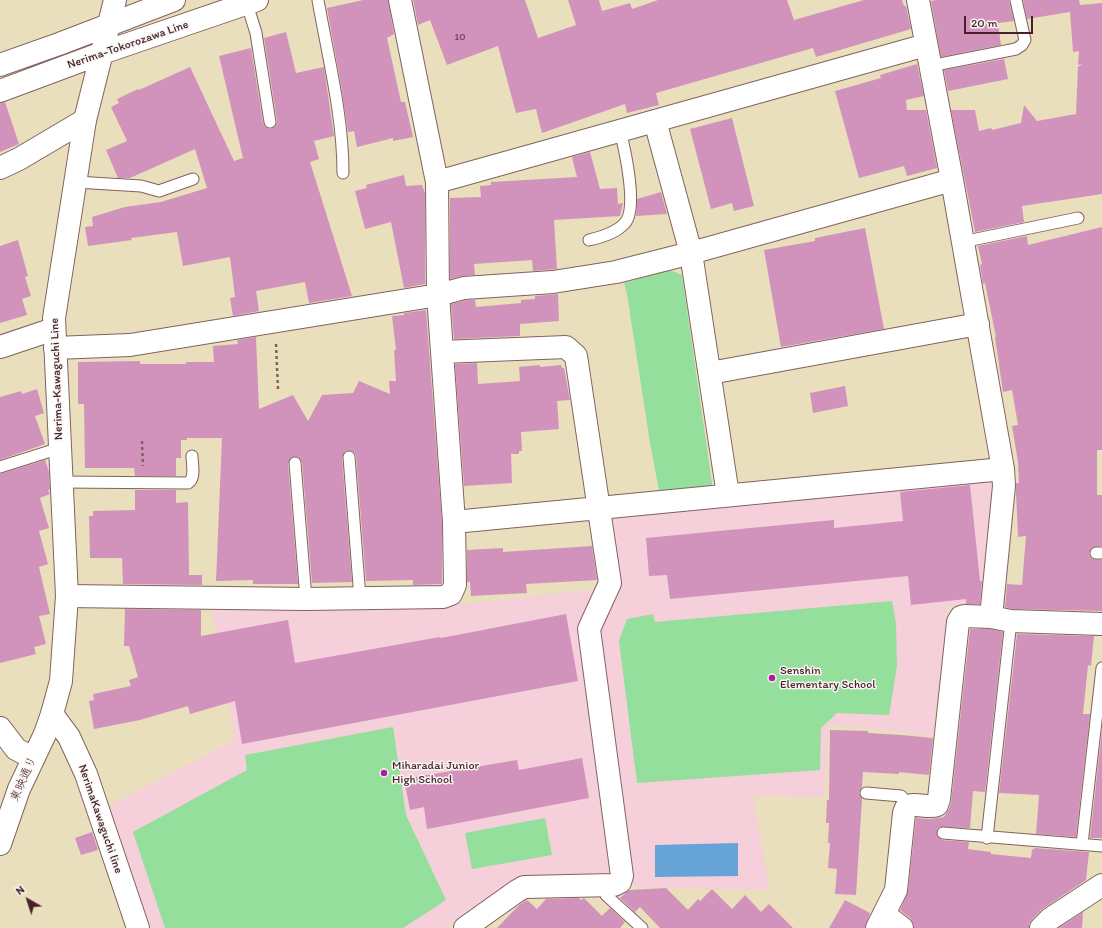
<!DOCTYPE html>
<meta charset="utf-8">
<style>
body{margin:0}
#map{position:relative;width:1102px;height:928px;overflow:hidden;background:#e9dfbc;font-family:Itim,sans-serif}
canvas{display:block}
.north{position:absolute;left:8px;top:880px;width:40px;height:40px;-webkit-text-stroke:3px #f6f6f2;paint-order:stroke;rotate:321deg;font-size:11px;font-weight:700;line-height:16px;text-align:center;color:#4a1f2b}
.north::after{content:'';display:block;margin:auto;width:14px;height:18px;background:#4a1f2b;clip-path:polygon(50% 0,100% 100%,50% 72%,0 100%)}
.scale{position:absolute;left:964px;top:16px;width:69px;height:18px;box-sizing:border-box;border:2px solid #4a1f2b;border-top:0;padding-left:5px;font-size:12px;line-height:14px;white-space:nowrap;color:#4a1f2b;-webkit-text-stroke:3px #f6f6f2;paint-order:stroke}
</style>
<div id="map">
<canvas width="1102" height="928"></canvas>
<div class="north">N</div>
<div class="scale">20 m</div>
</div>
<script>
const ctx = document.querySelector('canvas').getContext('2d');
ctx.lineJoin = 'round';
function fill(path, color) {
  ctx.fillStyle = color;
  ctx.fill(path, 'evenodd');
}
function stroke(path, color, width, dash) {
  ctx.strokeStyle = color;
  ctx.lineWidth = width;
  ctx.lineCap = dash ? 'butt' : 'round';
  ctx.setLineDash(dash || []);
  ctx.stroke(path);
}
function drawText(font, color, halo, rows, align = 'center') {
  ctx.font = font + ' Itim,"Klee One",sans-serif';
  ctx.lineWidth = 3;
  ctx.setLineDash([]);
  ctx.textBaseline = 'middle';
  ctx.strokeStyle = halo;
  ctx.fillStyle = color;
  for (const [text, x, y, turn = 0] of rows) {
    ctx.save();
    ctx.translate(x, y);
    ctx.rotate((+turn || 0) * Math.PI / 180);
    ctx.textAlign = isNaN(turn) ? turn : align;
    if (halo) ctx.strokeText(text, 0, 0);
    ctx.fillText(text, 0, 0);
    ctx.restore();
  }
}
fill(new Path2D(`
 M 989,477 L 995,484 L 985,601 L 977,608 L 948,606 L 933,736 L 829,724 L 824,797 L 753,796 L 770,890 L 634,887 L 597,631 L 612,523 L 621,514 Z
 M 596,589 L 578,628 L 610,867 L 603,875 L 518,878 L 445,928 L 148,928 L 107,807 L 235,740 L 211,609 L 461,604 Z`), '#f5cfda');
fill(new Path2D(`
 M 670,270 L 682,275 L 713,490 L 660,496 L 650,443 L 627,294 L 624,283 Z
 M 892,601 L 896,623 L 897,666 L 889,715 L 837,713 L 821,728 L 820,770 L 637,783 L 619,641 L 627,619 L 653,614 L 655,622 Z
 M 393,727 L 406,815 L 446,900 L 403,928 L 165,928 L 133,832 L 247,770 L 245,755 Z
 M 545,818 L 552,855 L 472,869 L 465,833 Z`), '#94df9b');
fill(new Path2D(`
 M 738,843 L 738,876 L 655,877 L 655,845 Z`), '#66a4d8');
fill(new Path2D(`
 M 363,0 L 388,0 L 394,34 L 387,38 L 401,102 L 405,102 L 413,137 L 393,141 L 393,138 L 357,147 L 354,131 L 348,132 L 341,85 L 327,8 Z
 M 413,0 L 525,0 L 538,38 L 576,25 L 568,0 L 599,0 L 602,11 L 630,3 L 632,9 L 658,0 L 787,0 L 794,20 L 864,0 L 902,0 L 904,6 L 906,6 L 911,29 L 816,57 L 813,48 L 656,93 L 659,105 L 627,113 L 625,104 L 542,133 L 536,109 L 516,113 L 498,46 L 447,65 L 430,20 L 418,25 Z
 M 936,0 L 1009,0 L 1014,21 L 998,23 L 1001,45 L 941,57 L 931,1 Z
 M 1023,0 L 1079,0 L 1080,5 L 1102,3 L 1102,194 L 1022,206 L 1024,222 L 975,232 L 951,110 L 975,110 L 979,131 L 991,128 L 992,130 L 1021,123 L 1024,105 L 1037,121 L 1076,114 L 1078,67 L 1082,64 L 1078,65 L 1079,51 L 1073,52 L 1070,12 L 1027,19 Z
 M 286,32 L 296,73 L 324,67 L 334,136 L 314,141 L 319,159 L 310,162 L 352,296 L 309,303 L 305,282 L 256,291 L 259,311 L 233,316 L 230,298 L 235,297 L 230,257 L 183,266 L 177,232 L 131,238 L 132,240 L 88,246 L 85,227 L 93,226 L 92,217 L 125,207 L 161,202 L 207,188 L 195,149 L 130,178 L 118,178 L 106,150 L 127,141 L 111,107 L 119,103 L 117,99 L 138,89 L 139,90 L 190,67 L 234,161 L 243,158 L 219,56 L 251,48 L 263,123 L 267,128 L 271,129 L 276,125 L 277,121 L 264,38 Z
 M 1004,59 L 1008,79 L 948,91 L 944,70 Z
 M 917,64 L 924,96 L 906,100 L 907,110 L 926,110 L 937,168 L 907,176 L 904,166 L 859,178 L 835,91 L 881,78 L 880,75 Z
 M 5,102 L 19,144 L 0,152 L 0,103 Z
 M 732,118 L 754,206 L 734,211 L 732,203 L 711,209 L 690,129 Z
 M 590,152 L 600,189 L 617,188 L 618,204 L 623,203 L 620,216 L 554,220 L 557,269 L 533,271 L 532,260 L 474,264 L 475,275 L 463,276 L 450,279 L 450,198 L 481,197 L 480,186 L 491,185 L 491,182 L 577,177 L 572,157 Z
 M 404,175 L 406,186 L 422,185 L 425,193 L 425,284 L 404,288 L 391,222 L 365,229 L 355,191 L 367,188 L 366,185 Z
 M 661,192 L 667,214 L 636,216 L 637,199 Z
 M 1102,227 L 1102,450 L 1097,450 L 1097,495 L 1102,495 L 1102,546 L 1093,547 L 1089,553 L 1090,556 L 1093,559 L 1102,560 L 1102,611 L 1012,609 L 1005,607 L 1007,584 L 1022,585 L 1026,536 L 1018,537 L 1016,493 L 1016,483 L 1019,483 L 1018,462 L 1012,426 L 1018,425 L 1012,390 L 1003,392 L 995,337 L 996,337 L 985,283 L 983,284 L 980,265 L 982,264 L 978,246 L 1027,236 L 1028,245 Z
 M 865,228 L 884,329 L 781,347 L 764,250 L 815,241 L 815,238 Z
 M 18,240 L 28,276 L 25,277 L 31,296 L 22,299 L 27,315 L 0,323 L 0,246 Z
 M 558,294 L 559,321 L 520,324 L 520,336 L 454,339 L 451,304 L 466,300 L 475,300 L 476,307 L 521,303 L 521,300 L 535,299 L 535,296 Z
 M 426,310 L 442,523 L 442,584 L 413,585 L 413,580 L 366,581 L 356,456 L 355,453 L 352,451 L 345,451 L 342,458 L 352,582 L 312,583 L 302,462 L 300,459 L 298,457 L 291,458 L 288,464 L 298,584 L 253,584 L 253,580 L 216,581 L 222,438 L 187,438 L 187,440 L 181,440 L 181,458 L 176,458 L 176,476 L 135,476 L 134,468 L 85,468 L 84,404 L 78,404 L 78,362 L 140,361 L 140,364 L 186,364 L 186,362 L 214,362 L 213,346 L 238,344 L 237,340 L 256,337 L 259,409 L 293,395 L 308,421 L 322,395 L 353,393 L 359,381 L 390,394 L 389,381 L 396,381 L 394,350 L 396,350 L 392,316 L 404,315 L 404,313 Z
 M 477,363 L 478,384 L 520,381 L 519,367 L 540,365 L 540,367 L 561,365 L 562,368 L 564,368 L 570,400 L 557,401 L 559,429 L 521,432 L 522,451 L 519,451 L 519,454 L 511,454 L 512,483 L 464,486 L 455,364 Z
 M 845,386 L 848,406 L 813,413 L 810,393 Z
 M 37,389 L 44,413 L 35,416 L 45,444 L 0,460 L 0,397 L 21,391 L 22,394 Z
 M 45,460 L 49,472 L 50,489 L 48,490 L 50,494 L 40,498 L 49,528 L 39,531 L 48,564 L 39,567 L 50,614 L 39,616 L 46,644 L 34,647 L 36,654 L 0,663 L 0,474 Z
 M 970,485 L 980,581 L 982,581 L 980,604 L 966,604 L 966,599 L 911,605 L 908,576 L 670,599 L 667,575 L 649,576 L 646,538 L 834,520 L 834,528 L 903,521 L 900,492 Z
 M 135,490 L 176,490 L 176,503 L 188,502 L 189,575 L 202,575 L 202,585 L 123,584 L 122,558 L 90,558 L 89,516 L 93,516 L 93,511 L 135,510 Z
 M 592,546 L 597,580 L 526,584 L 527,593 L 471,596 L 470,582 L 467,582 L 467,550 L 503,548 L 503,552 Z
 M 125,609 L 201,610 L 201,636 L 288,620 L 295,663 L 440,637 L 441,638 L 566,614 L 578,681 L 242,744 L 235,701 L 190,714 L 188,706 L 140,720 L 94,729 L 89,701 L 94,700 L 93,694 L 131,686 L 129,680 L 138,677 L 129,646 L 124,646 Z
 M 970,629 L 990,629 L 1003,632 L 985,792 L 973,791 L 970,828 L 940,827 L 937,829 L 937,836 L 942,840 L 969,842 L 968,849 L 991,852 L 991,854 L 1031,858 L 1032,849 L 1034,850 L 1034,848 L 1089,852 L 1086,880 L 1041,910 L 1032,919 L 1029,924 L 1029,928 L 914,928 L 913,923 L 910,918 L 900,910 L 908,891 L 916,818 L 930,819 L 944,817 L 949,809 L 951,803 Z
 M 1017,634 L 1094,636 L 1091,666 L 1088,665 L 1083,714 L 1090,714 L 1076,837 L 1036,834 L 1039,795 L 999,793 Z
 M 830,730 L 868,731 L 868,733 L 901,735 L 933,738 L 929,775 L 899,772 L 899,774 L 863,772 L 862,787 L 859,793 L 862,799 L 856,895 L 835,894 L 837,869 L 828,868 L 830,843 L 828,843 L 829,823 L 826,823 L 827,800 L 829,800 Z
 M 1102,730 L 1102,838 L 1090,838 Z
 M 582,758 L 589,798 L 427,829 L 424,807 L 410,810 L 404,779 L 517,760 L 519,770 Z
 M 92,832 L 98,850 L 81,855 L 75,838 Z
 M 666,888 L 688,910 L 698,899 L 700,901 L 712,889 L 732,909 L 745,895 L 761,912 L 769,904 L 793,928 L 660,928 L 640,907 L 635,912 L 620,898 L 629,890 Z
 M 579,898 L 581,900 L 584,898 L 602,916 L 610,908 L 625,922 L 620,928 L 497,928 L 520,904 L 527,900 L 537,909 L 546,899 Z
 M 845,900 L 870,913 L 865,928 L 829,928 Z
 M 1083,912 L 1082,928 L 1059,928 Z`), '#d193bc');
const service = new Path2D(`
 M 318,0 C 328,57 343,115 343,173
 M 247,4 L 256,33 L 270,122
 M 930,66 L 1016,49 L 1022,45 L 1025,40 L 1016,0
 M 76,182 L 141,186 L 159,191 L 193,179
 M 589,240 C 602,237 616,233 625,223 C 638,208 625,150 620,131
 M 962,242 L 1078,218
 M 349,457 L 360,598
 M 295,463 L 306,599
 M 0,467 L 60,448
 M 61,482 L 188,483 C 196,478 192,465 192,456
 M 1096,553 L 1102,553
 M 866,793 L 901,796 L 909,805
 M 943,833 L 1102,846
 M 987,838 L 1011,621
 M 1082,844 L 1102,668
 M 605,886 L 606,895 L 642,928`);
const minor = new Path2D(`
 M 918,0 L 952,180 L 1003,469 L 1004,486 L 991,617
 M 655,121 L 691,253 L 728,495
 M 0,168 L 19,159 L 85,120
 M 437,182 L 926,45
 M 0,347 L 54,329
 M 55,348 L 130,345 L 438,295 L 464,288 L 553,282 L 616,272 L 691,253 L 952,180
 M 442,352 L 566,347 L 576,356 L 610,583 L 589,629 L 622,876 L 620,882 L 614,885 L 524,887 L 517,891 L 465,928
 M 710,373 L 978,324
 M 454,522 L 1003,469
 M 67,596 L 306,599 L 443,597 L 451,594 L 455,585 L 454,522 L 438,295 L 437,182 L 400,0
 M 0,728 L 16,749 L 33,758
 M 884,914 L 902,928
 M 877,928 L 896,890 L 904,813 L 906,808 C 914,801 927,809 937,805 L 939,799 L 958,622 L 961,617 L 965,616 L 991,617 L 1011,621 L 1102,624
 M 1041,928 L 1050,919 L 1102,885`);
const tertiary = new Path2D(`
 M 0,844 L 19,789 L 45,734 L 52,714`);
const primary = new Path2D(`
 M 115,0 L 85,120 L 54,318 L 67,596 L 61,681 L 52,714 L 69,737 L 86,774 L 138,928
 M 0,65 L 59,44 L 174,0
 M 0,91 L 102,53 L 257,0`);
stroke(service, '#82625e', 13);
stroke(minor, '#82625e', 24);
stroke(tertiary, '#82625e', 24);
stroke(primary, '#82625e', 24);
stroke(new Path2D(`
 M 276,344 L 278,389
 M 142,441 L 143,466`), '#82625e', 2.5, [3, 3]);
stroke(service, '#fff', 11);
stroke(minor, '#fff', 22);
stroke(tertiary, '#fff', 22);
stroke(primary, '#fff', 22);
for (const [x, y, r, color] of [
 [772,678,4,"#b5179e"],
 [384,773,4,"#b5179e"]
]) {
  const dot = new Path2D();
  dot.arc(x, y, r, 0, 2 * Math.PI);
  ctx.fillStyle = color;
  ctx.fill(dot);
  stroke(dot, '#f6f6f2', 1.5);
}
drawText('10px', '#6c3c4f', null, [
 ["10",460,37]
]);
drawText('12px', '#4a1f2b', '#f6f6f2', [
 ["Nerima-Tokorozawa Line",128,45,-19],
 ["Nerima-Kawaguchi Line",57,379,-92],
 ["東映通り",24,779,-66],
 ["NerimaKawaguchi line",100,819,71]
]);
drawText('12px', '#4a1f2b', '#f6f6f2', [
 ["Senshin",780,671],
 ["Elementary School",780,685],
 ["Miharadai Junior",392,766],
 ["High School",392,780]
], 'left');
</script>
